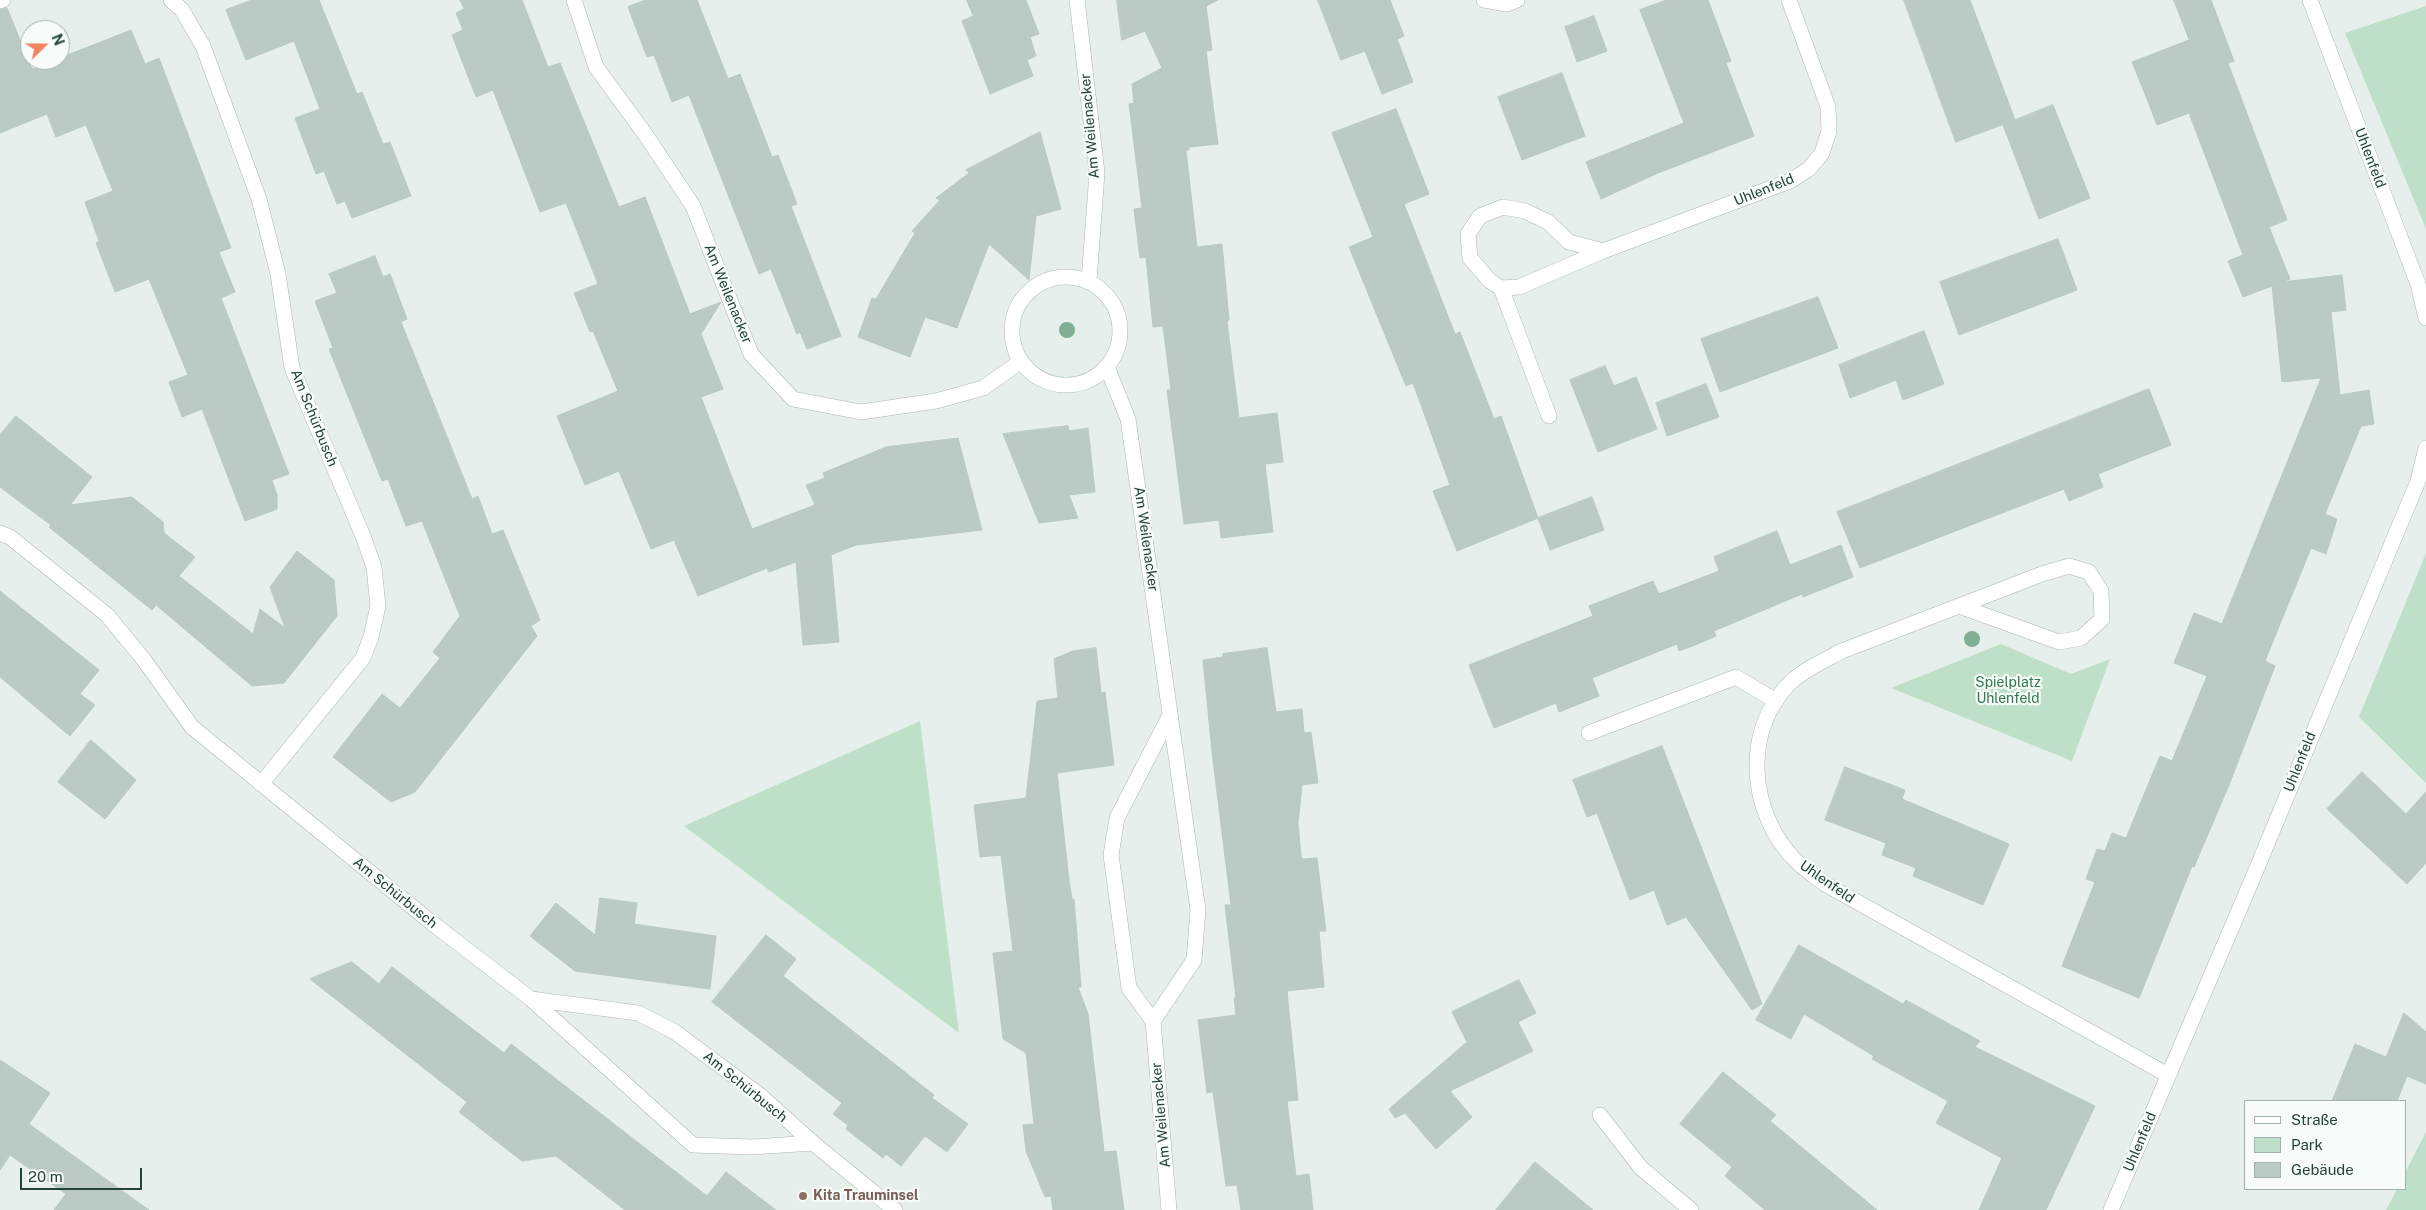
<!DOCTYPE html>
<meta charset="utf-8">
<style>
body{margin:0}
#map{position:relative;width:2426px;height:1210px;overflow:hidden;background:#e6efeb;font-family:"Public Sans",sans-serif}
canvas{display:block}
.legend{position:absolute;left:2244px;top:1100px;width:162px;height:90px;box-sizing:border-box;background:#f7fbf9;border:1px solid #a3b1ad;margin:0;padding:6px 9px;list-style:none;font-size:15px;color:#24423a}
.legend li{display:flex;align-items:center;gap:10px;height:25px}
.legend b{width:25px;border:1px solid #a3b1ad}
.north{position:absolute;left:20px;top:20px;width:50px;height:50px;box-sizing:border-box;background:#f7fbf9;border:1px solid #a3b1ad;border-radius:50%;rotate:68deg;font-size:14px;font-weight:700;line-height:20px;text-align:center;color:#24423a}
.north::after{content:'';display:block;margin:auto;width:18px;height:22px;background:#f4845f;clip-path:polygon(50% 0,100% 100%,50% 72%,0 100%)}
.scale{position:absolute;left:20px;top:1168px;width:122px;height:22px;box-sizing:border-box;border:2px solid #24423a;border-top:0;padding-left:6px;font-size:15px;line-height:18px;white-space:nowrap;color:#24423a;-webkit-text-stroke:4px #f7fbf9;paint-order:stroke}
</style>
<div id="map">
<canvas width="2426" height="1210"></canvas>
<ul class="legend">
<li><b style="height:6px;background:#fff"></b>Straße</li>
<li><b style="height:14px;background:#bfe0c8"></b>Park</li>
<li><b style="height:14px;background:#bbcac4"></b>Gebäude</li>
</ul>
<div class="north">N</div>
<div class="scale">20 m</div>
</div>
<script>
const ctx = document.querySelector('canvas').getContext('2d');
ctx.lineJoin = 'round';
function fill(path, color) {
  ctx.fillStyle = color;
  ctx.fill(path, 'evenodd');
}
function stroke(path, color, width, dash) {
  ctx.strokeStyle = color;
  ctx.lineWidth = width;
  ctx.lineCap = dash ? 'butt' : 'round';
  ctx.setLineDash(dash || []);
  ctx.stroke(path);
}
function drawText(font, color, halo, rows, align = 'center') {
  ctx.font = font + ' "Public Sans",sans-serif';
  ctx.lineWidth = 4.5;
  ctx.setLineDash([]);
  ctx.textBaseline = 'middle';
  ctx.strokeStyle = halo;
  ctx.fillStyle = color;
  for (const [text, x, y, turn = 0] of rows) {
    ctx.save();
    ctx.translate(x, y);
    ctx.rotate((+turn || 0) * Math.PI / 180);
    ctx.textAlign = isNaN(turn) ? turn : align;
    if (halo) ctx.strokeText(text, 0, 0);
    ctx.fillText(text, 0, 0);
    ctx.restore();
  }
}
fill(new Path2D(`
 M 2426,6 L 2426,229 L 2345,33 Z
 M 2426,553 L 2426,783 L 2359,717 Z
 M 2001,644 L 2071,674 L 2110,659 L 2072,761 L 1891,688 Z
 M 920,721 L 959,1033 L 684,826 Z
 M 2426,1132 L 2426,1210 L 2386,1210 L 2397,1189 L 2405,1189 L 2405,1173 Z`), '#bfe0c8');
const building = new Path2D(`
 M 252,0 L 319,0 L 357,94 L 362,92 L 383,144 L 390,142 L 411,196 L 352,218 L 345,201 L 337,204 L 324,171 L 316,174 L 295,118 L 320,109 L 294,41 L 246,60 L 226,10 Z
 M 460,0 L 522,0 L 548,67 L 560,63 L 619,207 L 645,197 L 690,314 L 721,302 L 701,334 L 723,389 L 701,397 L 752,529 L 815,505 L 806,485 L 825,478 L 823,473 L 886,447 L 958,438 L 982,530 L 856,545 L 831,555 L 839,642 L 803,645 L 796,562 L 769,572 L 767,568 L 698,596 L 674,540 L 651,549 L 619,471 L 585,485 L 557,416 L 618,391 L 593,331 L 590,332 L 574,293 L 598,284 L 566,203 L 540,212 L 493,90 L 476,97 L 452,35 L 463,30 L 456,13 L 464,9 Z
 M 646,0 L 697,0 L 728,79 L 740,74 L 772,157 L 778,155 L 797,204 L 791,206 L 841,336 L 807,349 L 800,332 L 797,334 L 771,269 L 759,274 L 689,95 L 672,102 L 654,55 L 647,57 L 628,7 Z
 M 967,0 L 1026,0 L 1039,34 L 1030,37 L 1036,56 L 1027,60 L 1033,76 L 990,94 L 962,21 L 973,16 Z
 M 1117,0 L 1218,0 L 1206,6 L 1212,50 L 1206,51 L 1218,144 L 1189,147 L 1189,150 L 1186,150 L 1197,247 L 1222,244 L 1229,320 L 1227,321 L 1239,418 L 1277,413 L 1283,462 L 1265,464 L 1273,532 L 1221,538 L 1219,520 L 1184,524 L 1167,390 L 1171,390 L 1163,326 L 1153,327 L 1146,257 L 1140,258 L 1134,209 L 1142,208 L 1129,104 L 1134,103 L 1132,84 L 1162,68 L 1145,31 L 1122,40 Z
 M 1318,0 L 1390,0 L 1404,36 L 1397,39 L 1413,82 L 1382,94 L 1365,51 L 1341,60 Z
 M 1667,0 L 1708,0 L 1731,61 L 1726,63 L 1754,136 L 1658,173 L 1601,199 L 1586,162 L 1684,123 L 1640,10 Z
 M 1904,0 L 1970,0 L 2015,120 L 1956,142 Z
 M 2174,0 L 2211,0 L 2234,61 L 2228,63 L 2287,220 L 2269,227 L 2290,279 L 2282,282 L 2342,275 L 2346,310 L 2331,312 L 2340,395 L 2369,390 L 2374,424 L 2361,426 L 2325,514 L 2337,519 L 2326,554 L 2311,548 L 2265,661 L 2275,666 L 2229,785 L 2194,867 L 2192,866 L 2139,998 L 2062,966 L 2095,882 L 2086,879 L 2097,849 L 2105,851 L 2112,833 L 2126,838 L 2160,756 L 2172,761 L 2207,676 L 2174,663 L 2194,613 L 2222,624 L 2321,378 L 2282,382 L 2272,286 L 2243,297 L 2228,261 L 2243,255 L 2189,113 L 2157,125 L 2145,94 L 2132,62 L 2189,40 Z
 M 7,8 L 32,69 L 60,60 L 60,58 L 131,30 L 145,64 L 159,58 L 231,248 L 219,252 L 235,292 L 221,298 L 289,474 L 272,480 L 277,495 L 277,509 L 245,521 L 202,409 L 182,417 L 169,382 L 188,375 L 149,279 L 115,292 L 96,243 L 99,241 L 85,202 L 113,191 L 86,125 L 56,137 L 47,114 L 0,133 L 0,10 Z
 M 1594,16 L 1607,51 L 1577,62 L 1565,27 Z
 M 1562,73 L 1585,136 L 1522,160 L 1498,97 Z
 M 2053,105 L 2090,198 L 2039,219 L 2003,125 Z
 M 1396,109 L 1429,194 L 1404,204 L 1455,334 L 1460,332 L 1494,419 L 1501,416 L 1538,518 L 1457,551 L 1433,491 L 1450,485 L 1413,383 L 1406,386 L 1349,247 L 1373,237 L 1332,133 Z
 M 1040,132 L 1061,209 L 1036,216 L 1029,280 L 989,244 L 957,328 L 925,317 L 910,357 L 858,337 L 872,298 L 876,299 L 915,233 L 912,231 L 940,200 L 936,198 L 969,173 L 966,170 Z
 M 2058,239 L 2077,290 L 1959,335 L 1940,282 Z
 M 375,256 L 383,277 L 390,274 L 407,319 L 401,322 L 472,499 L 478,496 L 492,534 L 503,530 L 540,620 L 531,626 L 537,636 L 415,792 L 391,802 L 333,757 L 382,694 L 400,708 L 440,658 L 433,652 L 460,616 L 422,521 L 406,526 L 388,479 L 382,481 L 329,349 L 333,348 L 315,301 L 337,293 L 329,274 Z
 M 1818,297 L 1838,348 L 1720,392 L 1701,339 Z
 M 1924,331 L 1944,384 L 1903,400 L 1896,380 L 1850,398 L 1839,365 Z
 M 1605,366 L 1614,386 L 1636,377 L 1657,429 L 1598,452 L 1570,380 Z
 M 1706,384 L 1719,417 L 1667,436 L 1656,403 Z
 M 2149,389 L 2171,445 L 2098,474 L 2103,487 L 2069,501 L 2064,489 L 1860,568 L 1837,512 Z
 M 16,416 L 92,477 L 70,505 L 132,497 L 163,522 L 164,533 L 195,557 L 179,576 L 253,634 L 260,609 L 285,628 L 270,587 L 297,551 L 334,580 L 337,616 L 284,683 L 252,686 L 156,605 L 152,610 L 49,527 L 51,525 L 0,487 L 0,435 Z
 M 1068,426 L 1069,431 L 1088,428 L 1095,492 L 1069,495 L 1078,518 L 1039,523 L 1003,434 Z
 M 1592,497 L 1604,530 L 1550,550 L 1538,518 Z
 M 1777,531 L 1790,565 L 1841,545 L 1853,577 L 1803,597 L 1802,594 L 1714,631 L 1716,636 L 1695,645 L 1679,651 L 1677,644 L 1592,678 L 1599,696 L 1559,712 L 1556,703 L 1494,728 L 1469,665 L 1593,616 L 1589,606 L 1653,581 L 1659,594 L 1719,571 L 1714,557 Z
 M 0,591 L 99,670 L 80,694 L 95,705 L 70,736 L 0,677 Z
 M 1096,648 L 1101,693 L 1105,692 L 1114,765 L 1057,773 L 1069,880 L 1072,899 L 1074,899 L 1081,987 L 1078,987 L 1088,1014 L 1104,1152 L 1116,1151 L 1124,1210 L 1053,1210 L 1051,1196 L 1045,1197 L 1026,1151 L 1023,1125 L 1034,1124 L 1026,1053 L 1003,1039 L 993,953 L 1013,951 L 1001,855 L 980,857 L 974,805 L 1026,798 L 1037,701 L 1058,698 L 1054,659 L 1073,651 Z
 M 1267,648 L 1276,712 L 1302,709 L 1304,733 L 1311,732 L 1318,783 L 1302,785 L 1298,823 L 1301,857 L 1303,859 L 1317,858 L 1326,931 L 1319,931 L 1324,987 L 1287,991 L 1298,1100 L 1287,1101 L 1296,1176 L 1309,1174 L 1313,1210 L 1241,1210 L 1237,1185 L 1226,1186 L 1213,1092 L 1207,1093 L 1198,1020 L 1236,1015 L 1234,998 L 1236,998 L 1225,905 L 1231,905 L 1212,752 L 1203,660 L 1223,657 L 1223,654 Z
 M 91,740 L 136,780 L 105,819 L 58,782 Z
 M 1662,746 L 1762,1004 L 1752,1010 L 1686,917 L 1667,925 L 1654,890 L 1630,900 L 1597,813 L 1587,817 L 1573,780 Z
 M 1845,767 L 1905,790 L 1902,799 L 2009,844 L 1983,905 L 1913,876 L 1916,868 L 1882,855 L 1886,843 L 1825,820 Z
 M 2362,772 L 2406,814 L 2426,792 L 2426,863 L 2407,884 L 2327,809 Z
 M 600,898 L 637,903 L 634,924 L 716,936 L 710,989 L 575,971 L 530,936 L 556,903 L 595,935 Z
 M 766,935 L 796,959 L 783,976 L 934,1095 L 932,1098 L 968,1124 L 947,1152 L 925,1136 L 901,1166 L 886,1154 L 883,1158 L 846,1129 L 848,1125 L 833,1114 L 842,1103 L 712,1002 Z
 M 1799,945 L 1903,1004 L 1906,1000 L 1980,1041 L 1975,1047 L 2095,1106 L 2046,1210 L 1979,1210 L 2002,1158 L 1936,1123 L 1948,1101 L 1872,1059 L 1874,1056 L 1804,1014 L 1791,1039 L 1756,1020 Z
 M 352,962 L 379,984 L 392,967 L 504,1053 L 511,1044 L 707,1196 L 726,1172 L 776,1210 L 625,1210 L 556,1156 L 522,1161 L 459,1112 L 467,1102 L 310,979 Z
 M 1519,980 L 1536,1013 L 1518,1022 L 1533,1051 L 1450,1091 L 1472,1117 L 1436,1149 L 1405,1113 L 1395,1118 L 1389,1109 L 1467,1042 L 1452,1012 Z
 M 2404,1013 L 2426,1032 L 2426,1084 L 2407,1076 L 2397,1101 L 2332,1101 L 2355,1044 L 2386,1057 Z
 M 0,1060 L 50,1093 L 29,1124 L 149,1210 L 54,1210 L 66,1194 L 10,1155 L 0,1170 Z
 M 1723,1072 L 1776,1115 L 1770,1121 L 1877,1210 L 1765,1210 L 1725,1176 L 1732,1167 L 1680,1124 Z
 M 1535,1162 L 1593,1210 L 1496,1210 Z`);
fill(building, '#bbcac4');
stroke(building, '#b8c9c2', 1);
const service = new Path2D(`
 M 1589,733 L 1736,677 L 1776,701`);
const minor = new Path2D(`
 M 171,0 L 182,10 L 203,46 L 259,199 L 278,274 L 292,368 L 363,536 L 374,567 L 378,606 L 371,637 L 363,658 L 261,784
 M 574,0 L 596,67 L 645,134 L 693,206 L 751,354 L 793,399 L 861,412 L 936,401 L 983,388 L 1020,362
 M 1077,0 L 1097,173 L 1089,281
 M 1484,0 L 1507,4 L 1517,0
 M 2310,0 L 2418,284 L 2426,318
 M 0,1 L 3,0
 M 1603,251 L 1569,242 L 1548,222 L 1525,211 L 1503,207 L 1480,216 L 1468,234 L 1470,258 L 1490,281 L 1501,288 L 1519,287 L 1603,251 L 1790,181 L 1809,169 L 1822,153 L 1829,131 L 1828,107 L 1789,0
 M1012 331a54 54 0 1 1 108 0a54 54 0 1 1-108 0Z
 M 1501,288 L 1549,416
 M 1107,367 L 1128,419 L 1198,910 L 1194,960 L 1153,1021
 M 0,533 L 10,537 L 107,615 L 144,660 L 192,727 L 432,923 L 531,999 L 693,1145 L 752,1147 L 813,1143
 M 1959,606 L 2059,642 L 2081,638 L 2102,619 L 2101,591 L 2089,572 L 2069,566 L 2042,574 L 1842,651 C 1825,660 1805,669 1791,682 C 1741,730 1749,814 1796,861 C 1804,869 1816,877 1825,884 L 2168,1075
 M 531,999 L 638,1013 L 675,1032 L 762,1097 L 813,1143 L 895,1210
 M 1600,1115 L 1641,1168 L 1691,1210
 M 1169,1210 L 1153,1021 L 1129,988 L 1111,855 L 1117,818 L 1170,715
 M 2111,1210 L 2249,887 L 2418,481 L 2426,448`);
stroke(service, '#a8b8b2', 16);
stroke(minor, '#a8b8b2', 16);
stroke(service, '#fff', 15);
stroke(minor, '#fff', 15);
ctx.fillStyle = '#80af93';
for (const [x, y] of [
 [1067,330],
 [1972,639]
]) {
  ctx.beginPath();
  ctx.arc(x, y, 8, 0, 2 * Math.PI);
  ctx.fill();
}
for (const [x, y, r, color] of [
 [803,1196,5,"#8d6e63"]
]) {
  const dot = new Path2D();
  dot.arc(x, y, r, 0, 2 * Math.PI);
  ctx.fillStyle = color;
  ctx.fill(dot);
  stroke(dot, '#f7fbf9', 2);
}
drawText('14px', '#24423a', '#f7fbf9', [
 ["Am Weilenacker",1090,126,-95],
 ["Uhlenfeld",2370,158,69],
 ["Uhlenfeld",1764,190,-22],
 ["Am Weilenacker",728,294,68],
 ["Am Schürbusch",314,418,68],
 ["Am Weilenacker",1146,539,82],
 ["Uhlenfeld",2300,762,-68],
 ["Uhlenfeld",1827,882,35],
 ["Am Schürbusch",395,893,39],
 ["Am Schürbusch",745,1087,39],
 ["Am Weilenacker",1161,1115,-95],
 ["Uhlenfeld",2140,1142,-67]
]);
drawText('14px', '#2d7a4b', '#f7fbf9', [
 ["Spielplatz",2008,683],
 ["Uhlenfeld",2008,699]
]);
drawText('bold 14px', '#785e54', '#f7fbf9', [
 ["Kita Trauminsel",813,1196]
], 'left');
</script>
